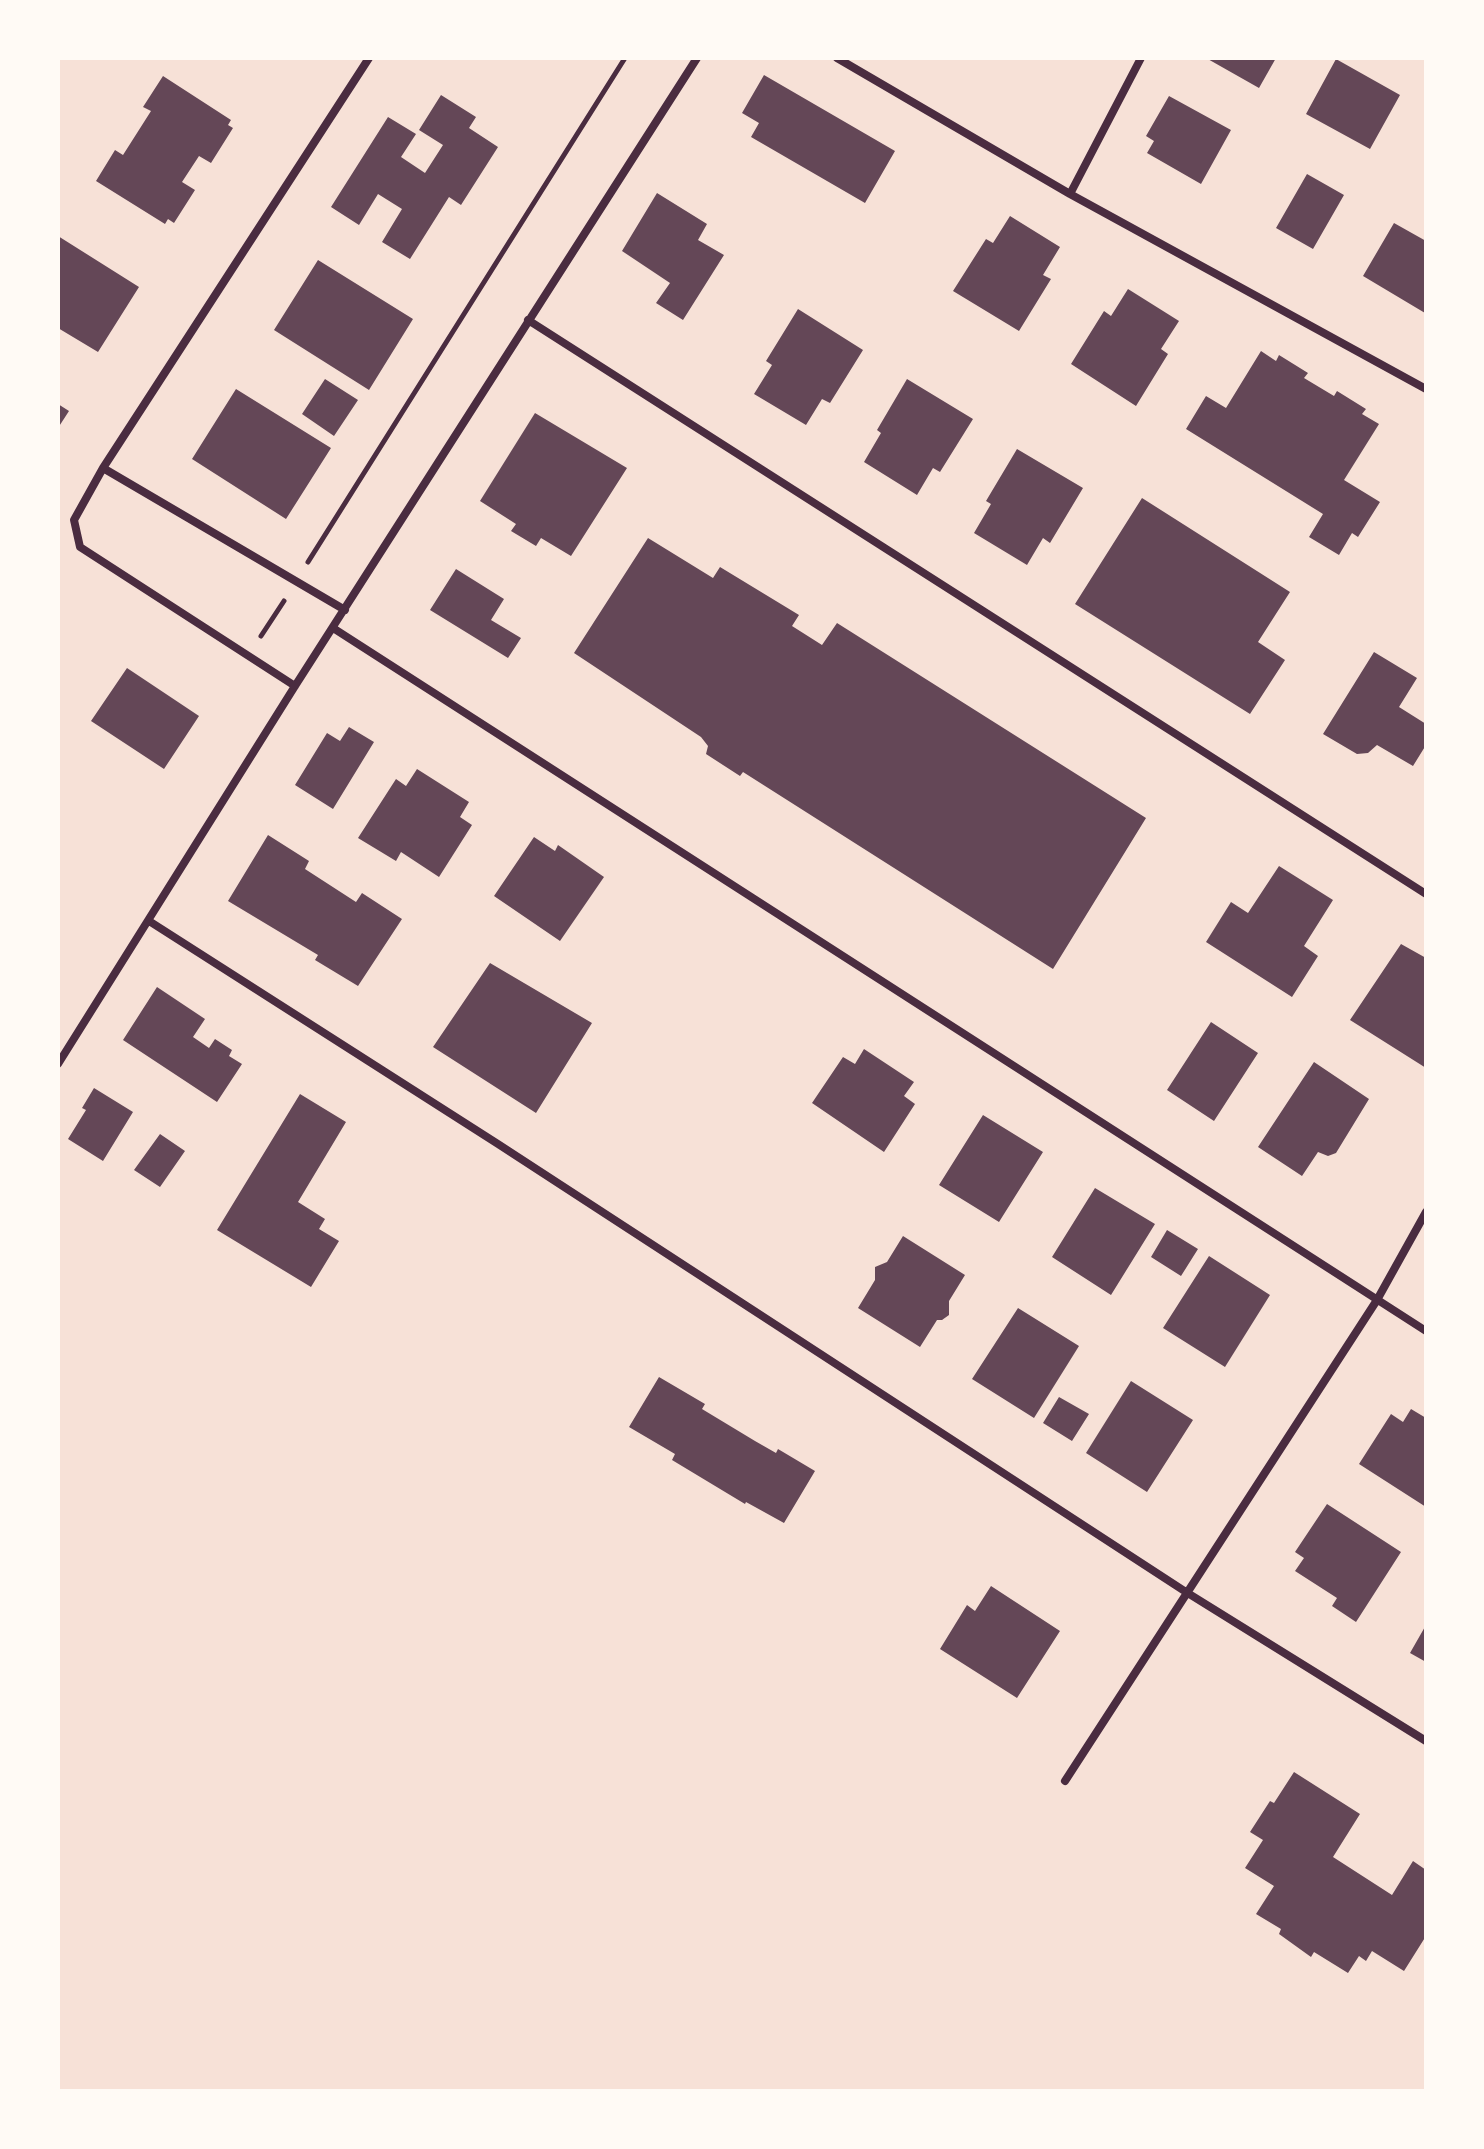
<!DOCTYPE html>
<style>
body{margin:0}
#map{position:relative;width:1484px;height:2149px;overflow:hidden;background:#f7e1d7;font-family:"Fira Sans",sans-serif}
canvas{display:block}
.frame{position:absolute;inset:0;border:60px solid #fffaf5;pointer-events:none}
</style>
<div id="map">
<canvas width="1484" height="2149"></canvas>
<div class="frame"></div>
</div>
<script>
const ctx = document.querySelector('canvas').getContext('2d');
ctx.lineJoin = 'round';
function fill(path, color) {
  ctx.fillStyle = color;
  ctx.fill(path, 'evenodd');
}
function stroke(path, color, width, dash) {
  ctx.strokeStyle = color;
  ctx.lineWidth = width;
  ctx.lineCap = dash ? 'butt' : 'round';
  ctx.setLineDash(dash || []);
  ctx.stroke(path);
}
fill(new Path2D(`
 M 1206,58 L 1276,58 L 1259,88 Z
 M 1336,59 L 1400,95 L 1370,149 L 1306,114 Z
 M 764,75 L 895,151 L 865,203 L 751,137 L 759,123 L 742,113 Z
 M 163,76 L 231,120 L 228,125 L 233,128 L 211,163 L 199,156 L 182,182 L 195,190 L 174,223 L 168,219 L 165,224 L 96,181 L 115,150 L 123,155 L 151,111 L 143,107 Z
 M 441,95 L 476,117 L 469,128 L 498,147 L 461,205 L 449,197 L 410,259 L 382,242 L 402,209 L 378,194 L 359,225 L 331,207 L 388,117 L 416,134 L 401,157 L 425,173 L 443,145 L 419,130 Z
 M 1169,96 L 1231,130 L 1201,184 L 1147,153 L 1154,141 L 1146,136 Z
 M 1307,174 L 1344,195 L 1313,249 L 1276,228 Z
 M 657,193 L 707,224 L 698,240 L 724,255 L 683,320 L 656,303 L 670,283 L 622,251 Z
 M 1010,216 L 1060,247 L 1043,275 L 1051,279 L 1019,331 L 953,291 L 986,239 L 993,243 Z
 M 1394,223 L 1426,241 L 1425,313 L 1363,276 Z
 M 58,236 L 139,287 L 98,352 L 58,328 Z
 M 318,260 L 413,319 L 369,390 L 274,330 Z
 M 1128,289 L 1179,321 L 1161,349 L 1168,354 L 1136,406 L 1071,364 L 1104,311 L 1111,316 Z
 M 798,309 L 863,350 L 830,403 L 822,399 L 806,425 L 754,394 L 772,365 L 766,361 Z
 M 1261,351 L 1276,361 L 1279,355 L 1308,373 L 1304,378 L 1334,396 L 1337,391 L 1366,409 L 1362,414 L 1379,424 L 1344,480 L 1380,502 L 1358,537 L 1352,533 L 1339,555 L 1309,537 L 1323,514 L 1186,429 L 1206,396 L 1226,408 Z
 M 325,379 L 358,400 L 334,436 L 302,414 Z
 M 907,379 L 973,419 L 940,472 L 933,468 L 917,495 L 864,462 L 881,433 L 877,430 Z
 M 236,389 L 331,448 L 286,519 L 192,459 Z
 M 58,404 L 69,411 L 58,428 Z
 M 535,413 L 627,468 L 571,556 L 541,538 L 536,546 L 511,531 L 516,524 L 480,501 Z
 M 1017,449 L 1083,488 L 1050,543 L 1043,538 L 1027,565 L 974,533 L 991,504 L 986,501 Z
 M 1142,498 L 1290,592 L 1258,642 L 1285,660 L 1250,714 L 1075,604 Z
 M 648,538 L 713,578 L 720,567 L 799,615 L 792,626 L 822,645 L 837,623 L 1146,818 L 1053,969 L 743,772 L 740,776 L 706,754 L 708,746 L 701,737 L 574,653 Z
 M 456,569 L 504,599 L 491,620 L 521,638 L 508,658 L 430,610 Z
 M 1374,652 L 1417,678 L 1399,707 L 1426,724 L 1426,745 L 1413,766 L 1377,745 L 1368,753 L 1357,754 L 1323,734 Z
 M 127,668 L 199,716 L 164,769 L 91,721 Z
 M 349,727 L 374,742 L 333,809 L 295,785 L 327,733 L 340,741 Z
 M 417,769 L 469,802 L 460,817 L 472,825 L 439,877 L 401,852 L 396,861 L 358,838 L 396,779 L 406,786 Z
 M 268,835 L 309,861 L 305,869 L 356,902 L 362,893 L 402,919 L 358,986 L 315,960 L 318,955 L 228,901 Z
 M 534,837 L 555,851 L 558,845 L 604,877 L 560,941 L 494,896 Z
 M 1279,866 L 1333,900 L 1304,946 L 1318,956 L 1292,997 L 1206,942 L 1231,902 L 1248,913 Z
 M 1401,944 L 1426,958 L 1426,1068 L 1350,1020 Z
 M 490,963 L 592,1023 L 536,1113 L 433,1047 Z
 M 157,987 L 205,1019 L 193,1037 L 209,1048 L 215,1039 L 232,1050 L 229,1056 L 242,1064 L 217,1102 L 123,1040 Z
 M 1211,1022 L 1258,1053 L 1214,1121 L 1167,1090 Z
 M 864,1049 L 914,1082 L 904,1096 L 915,1104 L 884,1152 L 812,1103 L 843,1057 L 855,1064 Z
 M 1314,1062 L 1369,1099 L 1336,1153 L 1328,1156 L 1318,1152 L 1302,1176 L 1258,1147 Z
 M 94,1088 L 133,1112 L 103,1161 L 68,1139 L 86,1110 L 82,1108 Z
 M 300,1094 L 346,1122 L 298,1202 L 325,1219 L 319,1229 L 339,1241 L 311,1287 L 217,1230 Z
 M 983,1115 L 1043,1152 L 999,1222 L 939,1185 Z
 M 160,1134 L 185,1151 L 160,1187 L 134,1170 Z
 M 1095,1188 L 1155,1224 L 1111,1295 L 1052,1257 Z
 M 1167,1230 L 1198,1249 L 1181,1276 L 1151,1257 Z
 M 903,1236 L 965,1275 L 949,1301 L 949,1315 L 942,1320 L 937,1320 L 920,1347 L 858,1308 L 875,1280 L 875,1267 L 887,1262 Z
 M 1209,1256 L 1270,1295 L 1225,1367 L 1163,1328 Z
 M 1018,1308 L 1079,1346 L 1034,1418 L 972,1379 Z
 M 659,1377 L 705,1404 L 702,1409 L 755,1441 L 776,1453 L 778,1449 L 815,1471 L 784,1523 L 746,1502 L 745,1504 L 672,1460 L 675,1454 L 629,1427 Z
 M 1131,1381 L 1193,1420 L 1147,1492 L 1086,1453 Z
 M 1059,1397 L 1089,1414 L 1072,1441 L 1043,1423 Z
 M 1411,1409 L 1426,1418 L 1426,1507 L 1359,1464 L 1391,1414 L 1403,1422 Z
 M 1327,1504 L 1401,1552 L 1356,1622 L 1332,1606 L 1337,1598 L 1295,1571 L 1304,1558 L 1295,1552 Z
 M 991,1586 L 1060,1631 L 1017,1698 L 940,1649 L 967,1605 L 975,1611 Z
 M 1426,1625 L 1426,1662 L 1410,1653 Z
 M 1294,1772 L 1360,1814 L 1333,1857 L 1392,1895 L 1413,1861 L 1426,1870 L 1426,1936 L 1404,1971 L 1372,1951 L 1366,1961 L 1359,1956 L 1348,1973 L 1314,1952 L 1311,1957 L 1279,1934 L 1281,1929 L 1256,1914 L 1274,1886 L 1245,1868 L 1263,1840 L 1250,1832 L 1270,1801 L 1274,1803 Z`), '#644757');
stroke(new Path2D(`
 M 308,562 L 625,58
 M 261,636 L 284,601`), '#4a2c40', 5);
stroke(new Path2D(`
 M 837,58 L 1070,194 L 1426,389
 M 1070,194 L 1141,58
 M 528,320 L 1426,894
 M 103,468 L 369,58
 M 333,628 L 1426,1331
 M 295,686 L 80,547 L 74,520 L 103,468 L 345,610
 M 149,921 L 498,1144 L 1186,1592 L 1426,1741
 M 58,1064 L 295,686 L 697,58
 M 1065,1781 L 1377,1300 L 1426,1212`), '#4a2c40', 8);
</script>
